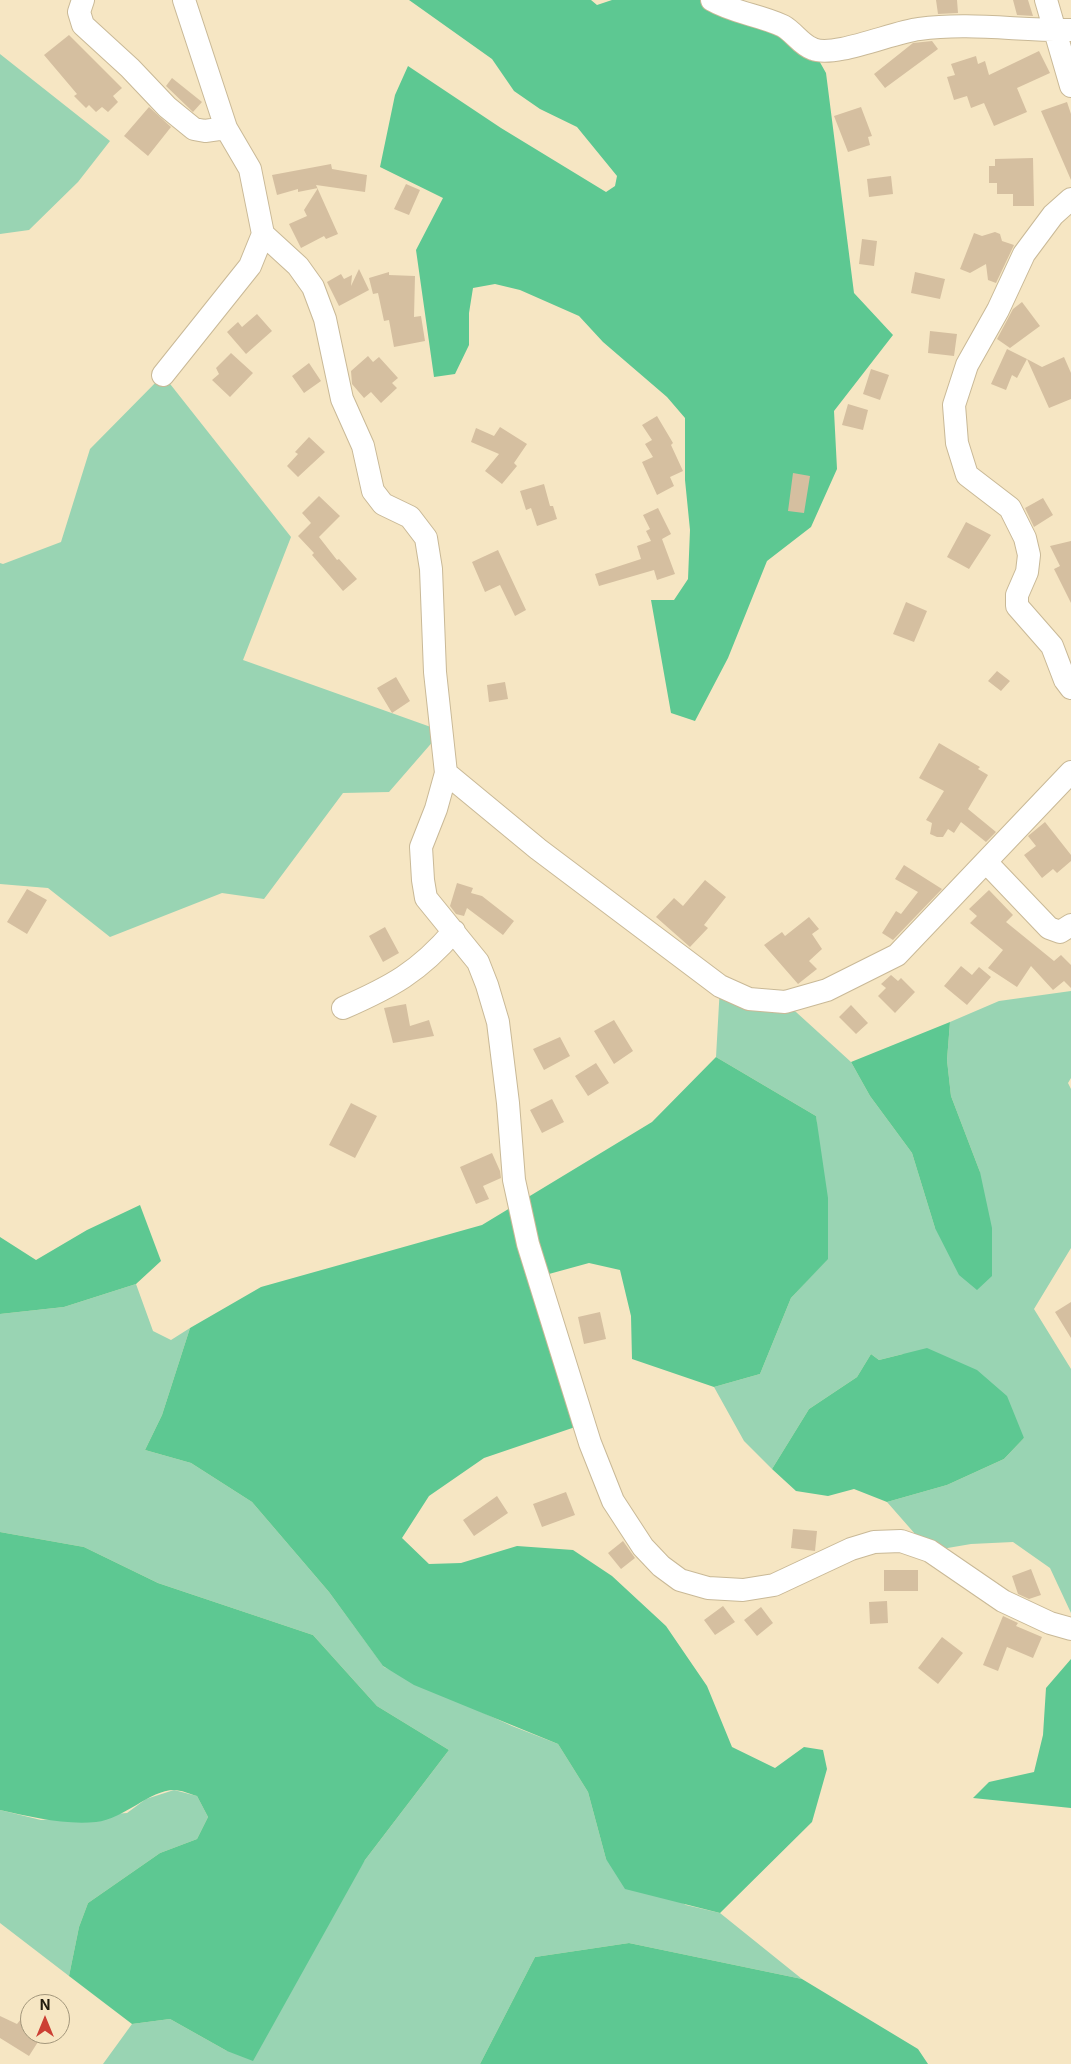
<!DOCTYPE html>
<style>
body{margin:0}
#map{position:relative;width:1071px;height:2064px;overflow:hidden;background:#f6e6c3;font-family:Inter,sans-serif}
canvas{display:block}
.north{position:absolute;left:20px;top:1994px;width:50px;height:50px;box-sizing:border-box;background:#f6e6c3;border:1px solid #a2967b;border-radius:50%;rotate:0deg;font-size:14px;font-weight:700;line-height:20px;text-align:center;color:#231d10}
.north::after{content:'';display:block;margin:auto;width:18px;height:22px;background:#cc3f33;clip-path:polygon(50% 0,100% 100%,50% 72%,0 100%)}
</style>
<div id="map">
<canvas width="1071" height="2064"></canvas>
<div class="north">N</div>
</div>
<script>
const ctx = document.querySelector('canvas').getContext('2d');
ctx.lineJoin = 'round';
function fill(path, color) {
  ctx.fillStyle = color;
  ctx.fill(path, 'evenodd');
}
function stroke(path, color, width, dash) {
  ctx.strokeStyle = color;
  ctx.lineWidth = width;
  ctx.lineCap = dash ? 'butt' : 'round';
  ctx.setLineDash(dash || []);
  ctx.stroke(path);
}
fill(new Path2D(`
 M 0,54 L 110,141 L 78,182 L 29,230 L 0,234 Z
 M 163,375 L 291,537 L 243,660 L 442,731 L 389,792 L 343,793 L 264,899 L 222,893 L 110,937 L 48,888 L 0,884 L 0,563 L 3,564 L 61,542 L 90,449 Z
 M 720,986 L 785,1002 L 851,1062 L 870,1096 L 912,1153 L 935,1228 L 980,1172 L 951,1096 L 947,1060 L 950,1022 L 999,1001 L 1071,991 L 1071,1078 L 1068,1083 L 1071,1089 L 1071,1248 L 1034,1309 L 1071,1369 L 1071,1613 L 1050,1568 L 1013,1542 L 971,1544 L 930,1551 L 887,1502 L 947,1485 L 1004,1459 L 1024,1438 L 903,1354 L 879,1360 L 871,1354 L 857,1377 L 809,1409 L 772,1469 L 744,1441 L 714,1387 L 760,1374 L 791,1298 L 828,1258 L 816,1116 L 716,1057 Z
 M 136,1284 L 153,1331 L 171,1340 L 190,1328 L 162,1415 L 145,1450 L 191,1463 L 252,1502 L 329,1592 L 384,1667 L 512,1726 L 558,1744 L 588,1792 L 606,1859 L 686,1905 L 720,1913 L 802,1979 L 629,1943 L 535,1957 L 480,2064 L 103,2064 L 132,2024 L 170,2019 L 227,2051 L 365,1860 L 449,1750 L 377,1706 L 313,1635 L 158,1583 L 84,1547 L 0,1532 L 0,1314 L 64,1307 Z
 M 174,1790 L 197,1796 L 208,1817 L 197,1839 L 160,1853 L 88,1903 L 79,1927 L 69,1976 L 0,1923 L 0,1810 L 41,1820 L 127,1813 L 146,1799 Z`), '#99d4b3');
fill(new Path2D(`
 M 409,0 L 591,0 L 597,5 L 612,0 L 712,0 L 813,50 L 826,73 L 854,293 L 893,335 L 834,411 L 837,469 L 811,527 L 767,561 L 728,658 L 695,721 L 671,713 L 651,600 L 674,600 L 688,579 L 690,530 L 685,480 L 685,418 L 667,397 L 603,342 L 579,316 L 520,290 L 495,284 L 473,288 L 469,313 L 469,345 L 455,374 L 434,377 L 416,250 L 443,198 L 380,167 L 395,95 L 408,66 L 501,128 L 606,192 L 615,186 L 617,176 L 577,127 L 540,109 L 514,91 L 492,59 Z
 M 950,1022 L 947,1060 L 951,1096 L 980,1172 L 992,1228 L 992,1276 L 977,1290 L 959,1275 L 935,1228 L 912,1153 L 870,1096 L 851,1062 Z
 M 716,1057 L 816,1116 L 828,1198 L 828,1259 L 791,1298 L 760,1374 L 714,1387 L 632,1359 L 631,1316 L 620,1270 L 589,1263 L 538,1277 L 584,1424 L 484,1458 L 429,1496 L 402,1538 L 429,1564 L 461,1563 L 517,1546 L 573,1550 L 612,1576 L 666,1626 L 707,1686 L 732,1747 L 775,1768 L 804,1747 L 823,1750 L 827,1769 L 812,1822 L 720,1913 L 625,1889 L 606,1859 L 588,1792 L 558,1744 L 414,1685 L 383,1666 L 329,1592 L 252,1502 L 191,1463 L 145,1450 L 162,1415 L 190,1328 L 261,1287 L 482,1225 L 652,1122 Z
 M 140,1205 L 161,1261 L 136,1284 L 64,1307 L 0,1314 L 0,1237 L 36,1260 L 87,1230 Z
 M 927,1348 L 977,1370 L 1007,1396 L 1024,1438 L 1004,1459 L 947,1485 L 887,1502 L 854,1489 L 828,1496 L 796,1491 L 772,1469 L 809,1409 L 857,1377 L 871,1354 L 879,1360 Z
 M 0,1532 L 84,1547 L 158,1583 L 313,1635 L 377,1706 L 449,1750 L 365,1860 L 253,2061 L 227,2051 L 170,2019 L 132,2024 L 69,1976 L 79,1927 L 88,1903 L 160,1853 L 197,1839 L 208,1817 L 197,1796 C 190,1794 181,1790 174,1790 C 150,1790 124,1819 96,1822 C 64,1825 31,1817 0,1810 Z
 M 1071,1659 L 1071,1808 L 973,1798 L 989,1782 L 1034,1772 L 1043,1735 L 1046,1688 Z
 M 629,1943 L 802,1979 L 918,2049 L 928,2064 L 480,2064 L 535,1957 Z`), '#5dc892');
fill(new Path2D(`
 M 936,0 L 957,0 L 958,13 L 938,14 Z
 M 1013,0 L 1028,0 L 1033,16 L 1017,15 Z
 M 69,35 L 122,88 L 113,96 L 118,102 L 108,112 L 102,107 L 96,112 L 89,105 L 86,108 L 74,96 L 77,94 L 44,55 Z
 M 932,41 L 938,49 L 885,88 L 874,74 L 913,43 Z
 M 1039,51 L 1050,73 L 1017,88 L 1027,112 L 994,126 L 984,103 L 971,108 L 967,96 L 954,100 L 947,77 L 955,75 L 951,64 L 976,56 L 978,64 L 985,61 L 989,75 Z
 M 172,78 L 202,102 L 193,112 L 166,86 Z
 M 1067,102 L 1071,114 L 1071,180 L 1041,111 Z
 M 149,107 L 171,127 L 148,156 L 124,136 Z
 M 861,107 L 872,136 L 868,137 L 870,145 L 848,152 L 834,116 Z
 M 1033,158 L 1034,206 L 1013,206 L 1013,194 L 997,194 L 997,183 L 989,183 L 989,166 L 995,166 L 995,159 Z
 M 331,164 L 332,169 L 367,175 L 365,192 L 316,185 L 338,234 L 326,239 L 324,236 L 301,248 L 289,224 L 307,216 L 304,210 L 318,188 L 298,192 L 298,189 L 277,195 L 272,175 Z
 M 891,176 L 893,194 L 869,197 L 867,179 Z
 M 406,184 L 420,190 L 409,215 L 394,209 Z
 M 995,232 L 1000,234 L 1002,241 L 1014,245 L 996,283 L 988,280 L 986,264 L 970,273 L 960,269 L 974,233 L 982,236 Z
 M 862,239 L 877,241 L 874,266 L 859,264 Z
 M 359,269 L 369,290 L 339,306 L 327,282 L 341,274 L 344,279 L 352,275 L 351,286 Z
 M 389,272 L 389,275 L 415,276 L 414,317 L 421,316 L 425,341 L 394,347 L 389,320 L 384,321 L 378,293 L 373,294 L 369,278 Z
 M 915,272 L 945,279 L 940,299 L 911,293 Z
 M 1022,302 L 1040,326 L 1010,348 L 997,339 L 1013,309 Z
 M 257,314 L 272,331 L 246,354 L 227,332 L 238,322 L 242,327 Z
 M 930,331 L 957,334 L 954,356 L 928,353 Z
 M 1007,349 L 1027,359 L 1017,378 L 1012,375 L 1006,390 L 991,384 Z
 M 231,353 L 253,373 L 230,397 L 212,380 L 219,374 L 216,368 Z
 M 368,356 L 373,362 L 379,357 L 398,378 L 392,383 L 397,388 L 381,403 L 371,392 L 364,398 L 352,384 L 351,371 Z
 M 1064,357 L 1071,373 L 1071,399 L 1049,408 L 1027,359 L 1042,367 Z
 M 309,363 L 321,381 L 304,393 L 292,376 Z
 M 871,369 L 889,375 L 880,400 L 863,394 Z
 M 848,404 L 868,410 L 863,430 L 842,425 Z
 M 657,416 L 673,443 L 671,445 L 683,471 L 670,477 L 674,486 L 657,495 L 642,462 L 653,457 L 645,444 L 652,440 L 642,425 Z
 M 500,427 L 527,444 L 514,463 L 517,466 L 502,484 L 485,471 L 499,454 L 471,442 L 476,428 L 494,436 Z
 M 309,437 L 325,452 L 298,477 L 287,466 L 298,454 L 295,452 Z
 M 793,473 L 810,476 L 804,513 L 788,511 Z
 M 544,484 L 550,506 L 553,506 L 557,519 L 537,526 L 531,508 L 526,510 L 520,491 Z
 M 319,496 L 340,516 L 319,537 L 337,560 L 339,559 L 357,579 L 343,591 L 312,555 L 314,553 L 298,536 L 311,523 L 302,513 Z
 M 1043,498 L 1053,515 L 1034,527 L 1025,508 Z
 M 658,508 L 671,534 L 662,539 L 675,574 L 657,580 L 654,570 L 599,586 L 595,574 L 641,559 L 637,546 L 651,541 L 646,531 L 650,529 L 643,515 Z
 M 966,522 L 991,535 L 969,569 L 947,557 Z
 M 1071,541 L 1071,603 L 1054,569 L 1060,566 L 1050,546 Z
 M 498,550 L 526,610 L 515,616 L 500,585 L 485,592 L 472,562 Z
 M 906,602 L 927,611 L 914,642 L 893,634 Z
 M 997,671 L 1010,681 L 1001,691 L 988,681 Z
 M 396,677 L 410,701 L 392,713 L 377,688 Z
 M 505,682 L 508,699 L 489,702 L 487,685 Z
 M 939,743 L 980,767 L 978,769 L 988,775 L 968,809 L 996,832 L 986,842 L 961,822 L 954,833 L 948,829 L 943,837 L 937,837 L 930,834 L 932,823 L 926,820 L 944,791 L 919,778 Z
 M 1045,822 L 1071,855 L 1071,861 L 1057,873 L 1053,869 L 1042,878 L 1024,855 L 1036,846 L 1028,836 Z
 M 904,865 L 942,889 L 893,940 L 882,933 L 896,911 L 901,914 L 918,892 L 895,879 Z
 M 705,880 L 726,897 L 704,925 L 708,928 L 690,947 L 656,917 L 674,898 L 683,906 Z
 M 457,883 L 473,888 L 471,893 L 482,896 L 514,921 L 503,935 L 467,908 L 464,916 L 456,914 L 450,906 Z
 M 27,889 L 47,900 L 27,934 L 7,922 Z
 M 989,890 L 1013,915 L 1006,922 L 1054,961 L 1061,955 L 1071,965 L 1071,988 L 1064,981 L 1053,990 L 1031,966 L 1017,987 L 988,968 L 1003,950 L 970,923 L 977,916 L 969,909 Z
 M 809,917 L 819,929 L 812,934 L 822,949 L 809,961 L 817,969 L 798,984 L 764,945 L 782,932 L 785,936 Z
 M 385,927 L 399,953 L 383,962 L 369,936 Z
 M 961,966 L 972,975 L 979,967 L 991,977 L 967,1005 L 944,986 Z
 M 891,975 L 898,981 L 901,978 L 915,992 L 895,1013 L 878,996 L 886,988 L 881,984 Z
 M 406,1004 L 410,1026 L 429,1020 L 434,1036 L 393,1043 L 384,1008 Z
 M 851,1005 L 868,1023 L 856,1034 L 839,1017 Z
 M 614,1020 L 633,1051 L 614,1064 L 594,1031 Z
 M 560,1037 L 570,1056 L 544,1070 L 533,1049 Z
 M 596,1063 L 609,1083 L 588,1096 L 575,1076 Z
 M 552,1099 L 564,1122 L 542,1133 L 530,1110 Z
 M 351,1103 L 377,1116 L 355,1158 L 329,1145 Z
 M 492,1153 L 500,1171 L 501,1178 L 483,1186 L 489,1199 L 476,1204 L 460,1167 Z
 M 1071,1302 L 1071,1338 L 1055,1312 Z
 M 600,1312 L 606,1339 L 584,1344 L 578,1317 Z
 M 566,1492 L 575,1515 L 542,1527 L 533,1504 Z
 M 497,1496 L 508,1513 L 474,1536 L 463,1520 Z
 M 793,1529 L 817,1531 L 815,1551 L 791,1548 Z
 M 623,1541 L 635,1558 L 621,1569 L 608,1553 Z
 M 1031,1569 L 1041,1595 L 1029,1599 L 1018,1594 L 1012,1576 Z
 M 884,1570 L 918,1570 L 918,1591 L 884,1591 Z
 M 887,1601 L 888,1623 L 870,1624 L 869,1602 Z
 M 723,1606 L 735,1622 L 715,1635 L 704,1620 Z
 M 761,1607 L 773,1623 L 757,1636 L 744,1620 Z
 M 1003,1616 L 1018,1623 L 1016,1626 L 1042,1637 L 1033,1658 L 1007,1647 L 998,1671 L 983,1665 Z
 M 942,1637 L 963,1653 L 938,1684 L 918,1668 Z
 M 0,2016 L 17,2024 L 21,2019 L 30,2025 L 30,2034 L 43,2034 L 29,2056 L 0,2038 Z`), '#d5bfa0');
const minor = new Path2D(`
 M 83,0 L 79,12 L 83,25 L 130,68 L 167,107 L 194,129 L 205,131 L 226,128
 M 184,0 L 226,128 L 250,169 L 263,234 L 298,266 L 313,287 L 325,319 L 342,399 L 363,446 L 373,491 L 383,504 L 410,517 L 426,538 L 431,569 L 435,672 L 446,773 L 436,809 L 421,847 L 423,880 L 426,898 L 478,962 L 487,985 L 498,1022 L 508,1103 L 514,1180 L 528,1244 L 590,1443 L 613,1501 L 643,1547 L 661,1566 L 680,1580 L 708,1588 L 743,1590 L 774,1585 L 851,1549 L 874,1542 L 901,1541 L 930,1551 L 1003,1601 L 1050,1623 L 1071,1629
 M 712,0 C 734,13 760,15 783,26 C 794,32 801,45 813,49 C 834,58 893,32 919,29 C 970,22 1021,31 1071,30
 M 1046,0 L 1071,86
 M 1071,199 L 1053,215 L 1024,254 L 998,310 L 967,365 L 954,405 L 957,443 L 967,475 L 1010,508 L 1025,538 L 1029,555 L 1027,572 L 1017,595 L 1017,606 L 1052,646 L 1065,680 L 1071,688
 M 163,375 L 250,266 L 263,234
 M 446,773 L 538,849 L 720,986 L 749,999 L 785,1002 L 827,990 L 897,955 L 1071,772
 M 987,863 L 1049,928 L 1060,932 L 1071,925
 M 343,1008 C 391,987 419,972 454,931`);
stroke(minor, '#c9b997', 24);
stroke(minor, '#fff', 22);
</script>
